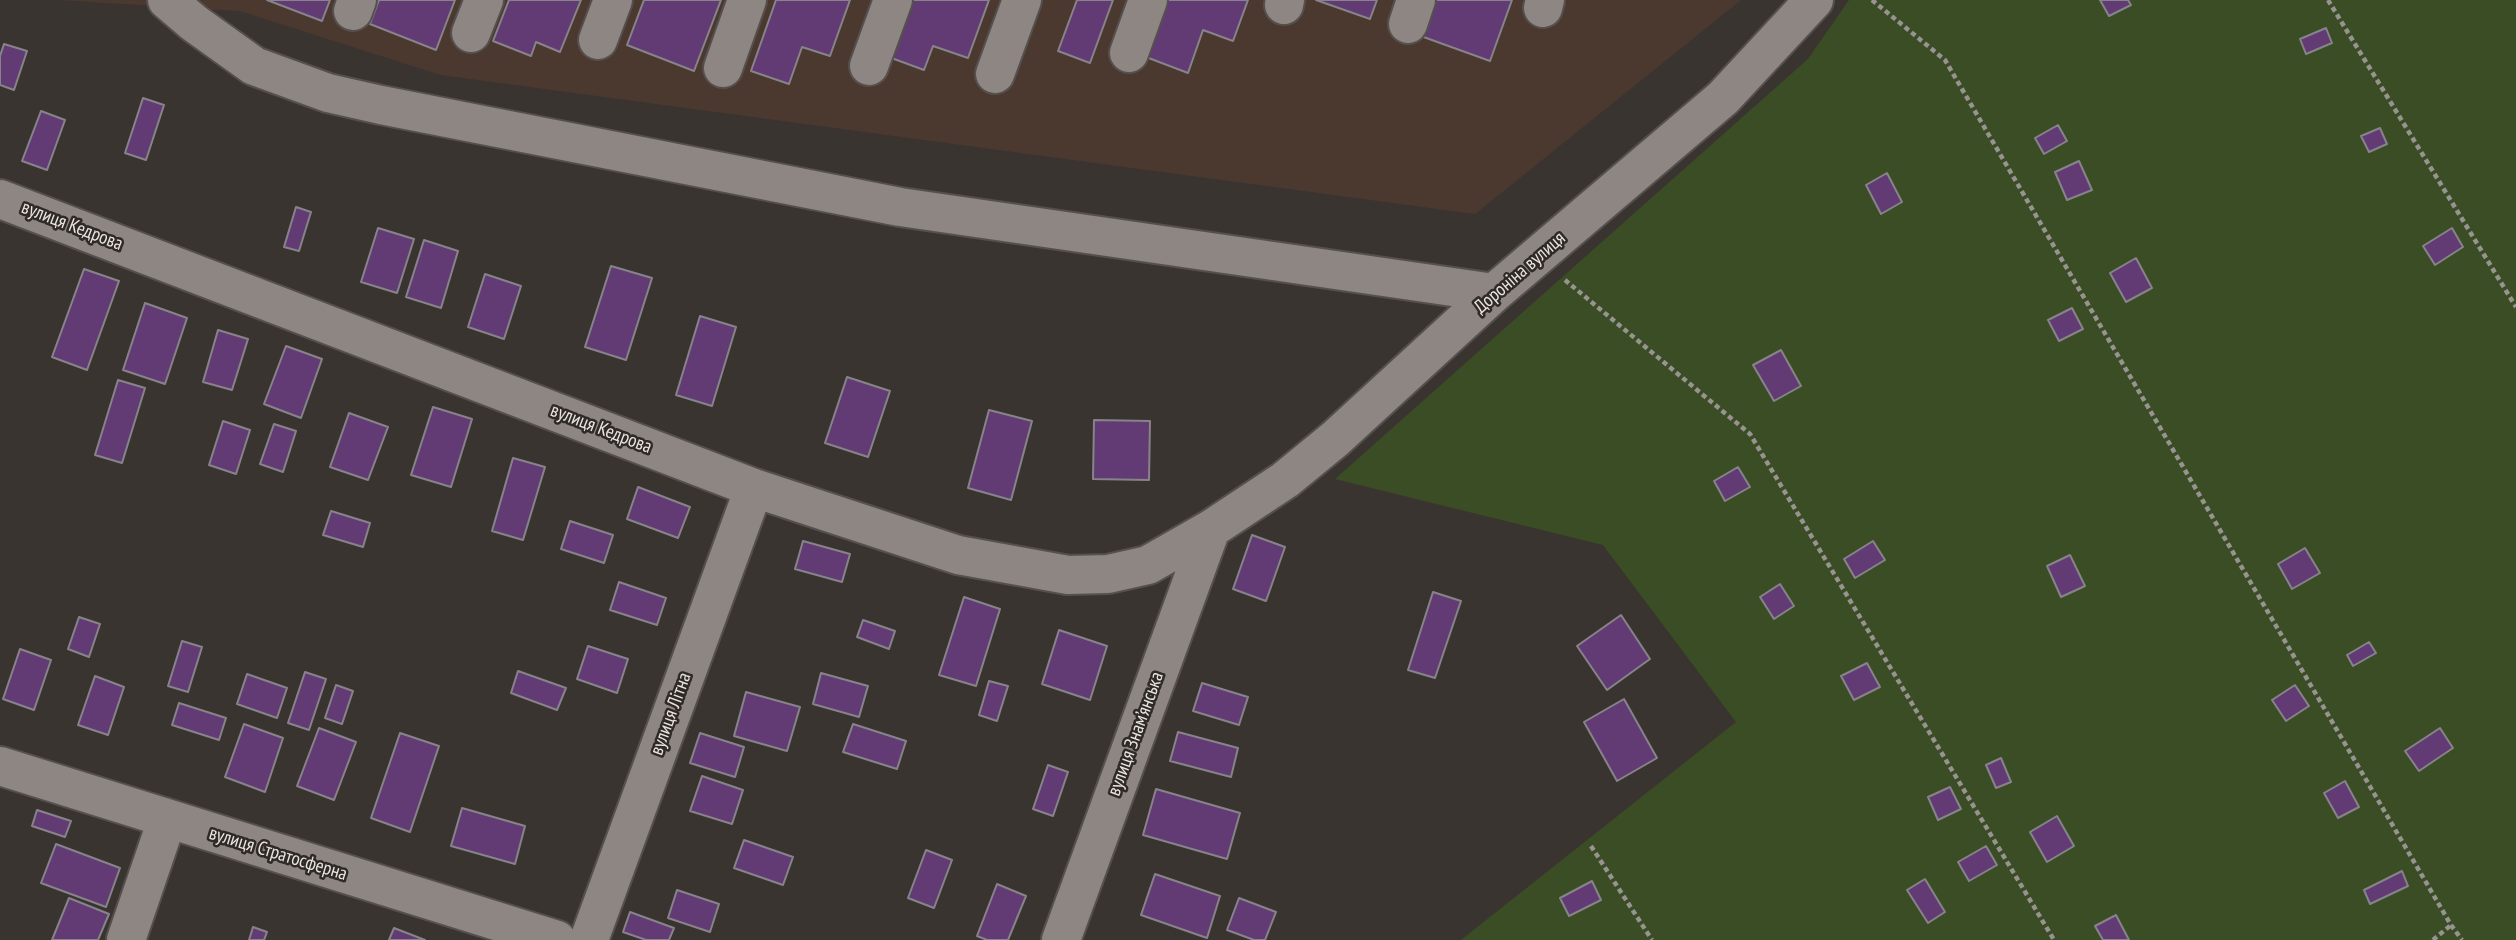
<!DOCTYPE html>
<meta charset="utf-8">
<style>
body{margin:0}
canvas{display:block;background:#3a3431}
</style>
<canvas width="2516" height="940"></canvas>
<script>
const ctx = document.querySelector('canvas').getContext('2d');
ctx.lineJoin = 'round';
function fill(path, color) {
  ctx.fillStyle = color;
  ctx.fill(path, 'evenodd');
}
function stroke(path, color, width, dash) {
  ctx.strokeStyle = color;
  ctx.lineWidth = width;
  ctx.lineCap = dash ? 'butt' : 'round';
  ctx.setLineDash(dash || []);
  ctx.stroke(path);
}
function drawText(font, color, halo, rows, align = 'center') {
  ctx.font = font + ' "PT Sans Narrow",sans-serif';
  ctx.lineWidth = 5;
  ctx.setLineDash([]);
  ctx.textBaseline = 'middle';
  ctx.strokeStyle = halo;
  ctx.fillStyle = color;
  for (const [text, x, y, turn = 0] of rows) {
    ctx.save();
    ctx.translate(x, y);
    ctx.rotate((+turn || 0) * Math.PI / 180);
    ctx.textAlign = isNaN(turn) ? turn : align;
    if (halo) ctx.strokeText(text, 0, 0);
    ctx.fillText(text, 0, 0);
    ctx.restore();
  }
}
fill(new Path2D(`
 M 60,0 L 1741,0 L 1475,214 L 441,75 L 240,11 Z`), '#4b3930');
fill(new Path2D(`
 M 1849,0 L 2516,0 L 2516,940 L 1461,940 L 1736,722 L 1603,545 L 1335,479 L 1808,59 Z`), '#3a4d25');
const building = new Path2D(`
 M 267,0 L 330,0 L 322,21 Z
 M 379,0 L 455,0 L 436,50 L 370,24 Z
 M 509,0 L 581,0 L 560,52 L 536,42 L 531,56 L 493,41 Z
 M 644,0 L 721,0 L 694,71 L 627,45 Z
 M 776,0 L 850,0 L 830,56 L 802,47 L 789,84 L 751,71 Z
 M 906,0 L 989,0 L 968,58 L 933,46 L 924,70 L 886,56 Z
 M 1077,0 L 1113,0 L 1090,63 L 1058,51 Z
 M 1167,0 L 1248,0 L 1233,41 L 1203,30 L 1188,73 L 1146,57 Z
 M 1316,0 L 1377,0 L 1370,19 Z
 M 1430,0 L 1512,0 L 1490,61 L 1418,35 Z
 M 2100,0 L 2128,0 L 2131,5 L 2109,16 Z
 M 2326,28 L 2332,43 L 2306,54 L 2300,39 Z
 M 4,44 L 27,51 L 14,90 L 0,85 L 0,56 Z
 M 143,98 L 164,105 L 146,160 L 125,153 Z
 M 41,111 L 65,120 L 47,170 L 22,161 Z
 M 2058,125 L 2067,141 L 2044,154 L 2035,138 Z
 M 2380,128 L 2387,144 L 2369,152 L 2361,136 Z
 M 2079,161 L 2092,190 L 2067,200 L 2055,172 Z
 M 1887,173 L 1902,202 L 1881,214 L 1866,185 Z
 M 296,207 L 311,212 L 299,251 L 284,247 Z
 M 378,228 L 414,239 L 397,293 L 361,282 Z
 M 2452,228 L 2463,247 L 2435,265 L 2423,246 Z
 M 424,240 L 458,251 L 441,308 L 406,297 Z
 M 2136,258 L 2152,288 L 2126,302 L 2110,273 Z
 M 611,266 L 652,278 L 626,360 L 585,347 Z
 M 84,269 L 119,281 L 87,370 L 52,357 Z
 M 485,274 L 521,286 L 504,339 L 468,327 Z
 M 145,303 L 187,318 L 165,384 L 123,370 Z
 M 2072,308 L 2083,329 L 2059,341 L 2048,320 Z
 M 700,316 L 736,327 L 712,406 L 676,395 Z
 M 218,330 L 248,339 L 232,390 L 203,382 Z
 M 286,346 L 322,359 L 301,418 L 264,404 Z
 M 1781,350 L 1801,386 L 1774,401 L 1753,365 Z
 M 847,377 L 890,391 L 868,457 L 825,443 Z
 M 118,380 L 145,388 L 122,463 L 95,455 Z
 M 433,407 L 472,419 L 451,487 L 411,475 Z
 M 989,410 L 1032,421 L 1011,500 L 968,488 Z
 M 349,413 L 388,427 L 368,480 L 330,467 Z
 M 1094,420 L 1150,421 L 1149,480 L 1093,479 Z
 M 223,421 L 250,430 L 236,474 L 209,465 Z
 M 274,424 L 296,431 L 283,472 L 260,464 Z
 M 513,458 L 545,467 L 523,540 L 492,531 Z
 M 1738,467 L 1750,487 L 1725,501 L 1714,481 Z
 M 638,487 L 690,507 L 678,538 L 627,519 Z
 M 331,511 L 370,523 L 363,547 L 323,535 Z
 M 570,521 L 613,535 L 604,563 L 561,549 Z
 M 1252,535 L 1285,547 L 1266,601 L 1233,589 Z
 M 803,541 L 850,554 L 842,582 L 795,569 Z
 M 1873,541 L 1885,560 L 1855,578 L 1844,559 Z
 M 2305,548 L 2320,573 L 2292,589 L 2278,564 Z
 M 2070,555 L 2085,586 L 2061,597 L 2047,566 Z
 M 619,582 L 666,598 L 657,625 L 610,610 Z
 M 1780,584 L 1794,606 L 1774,619 L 1760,597 Z
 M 1433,592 L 1461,601 L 1435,678 L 1408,670 Z
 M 964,597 L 1000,609 L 976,686 L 939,675 Z
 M 1621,615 L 1650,659 L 1607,690 L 1577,646 Z
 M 79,617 L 100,624 L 89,657 L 68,649 Z
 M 863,620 L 895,631 L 889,649 L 857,637 Z
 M 1059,630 L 1107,646 L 1090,700 L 1042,684 Z
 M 182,641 L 202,647 L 188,692 L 168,686 Z
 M 2369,642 L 2376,653 L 2353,666 L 2347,655 Z
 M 588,646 L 628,659 L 617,693 L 577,679 Z
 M 20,649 L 51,660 L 34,710 L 3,699 Z
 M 1867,663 L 1880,687 L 1854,700 L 1841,676 Z
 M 518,671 L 566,688 L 557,710 L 511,693 Z
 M 305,672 L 326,679 L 309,730 L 288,723 Z
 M 821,673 L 868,686 L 859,717 L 813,704 Z
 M 247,674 L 287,688 L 277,718 L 237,704 Z
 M 95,676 L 124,687 L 108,735 L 78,725 Z
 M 989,681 L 1008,686 L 997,721 L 979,715 Z
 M 1202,683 L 1248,697 L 1239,725 L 1193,711 Z
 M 336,685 L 353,691 L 342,724 L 325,718 Z
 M 2295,685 L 2309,706 L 2286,721 L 2272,700 Z
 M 746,692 L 800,707 L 787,751 L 734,736 Z
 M 1624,699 L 1657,758 L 1617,781 L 1584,722 Z
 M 179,703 L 226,718 L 219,740 L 172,725 Z
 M 244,724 L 283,738 L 265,792 L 225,777 Z
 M 853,724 L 906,741 L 897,769 L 843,752 Z
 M 319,728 L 356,742 L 334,800 L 297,786 Z
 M 2440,728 L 2453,748 L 2419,771 L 2405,751 Z
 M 1178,732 L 1238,748 L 1231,777 L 1170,761 Z
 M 400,733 L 439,746 L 410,832 L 371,818 Z
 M 700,733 L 744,747 L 735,777 L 690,763 Z
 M 2001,758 L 2011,782 L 1996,788 L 1986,765 Z
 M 1048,765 L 1068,772 L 1053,816 L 1033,809 Z
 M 702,776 L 743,790 L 732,824 L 690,811 Z
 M 2345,781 L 2359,807 L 2338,818 L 2324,793 Z
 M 1950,787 L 1961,809 L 1938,820 L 1928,797 Z
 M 1156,789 L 1240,813 L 1227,859 L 1143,835 Z
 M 462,808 L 525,826 L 515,864 L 451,846 Z
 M 37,810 L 71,821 L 65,837 L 32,826 Z
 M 2057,816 L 2074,846 L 2047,862 L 2030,832 Z
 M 744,840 L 793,857 L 783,885 L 734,868 Z
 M 56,844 L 120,868 L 106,907 L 41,883 Z
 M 1986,846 L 1997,865 L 1969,881 L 1958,862 Z
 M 926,850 L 952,860 L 934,908 L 908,898 Z
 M 2402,871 L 2408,886 L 2370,904 L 2364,890 Z
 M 1155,874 L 1220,896 L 1207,938 L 1141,915 Z
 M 1925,879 L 1945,912 L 1928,923 L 1907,890 Z
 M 1592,881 L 1601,900 L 1569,916 L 1560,898 Z
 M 997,884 L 1026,896 L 1008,940 L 987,940 L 977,936 Z
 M 677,890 L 719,904 L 710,932 L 668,918 Z
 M 69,898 L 109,914 L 98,940 L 52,940 Z
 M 1239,898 L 1276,912 L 1265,940 L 1254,940 L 1227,930 Z
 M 630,912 L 674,928 L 669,940 L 646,940 L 623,932 Z
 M 2116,915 L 2129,940 L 2103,940 L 2095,926 Z
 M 253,927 L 267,932 L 264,940 L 249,940 Z
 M 394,928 L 425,940 L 389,940 Z`);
fill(building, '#623b75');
stroke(building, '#868389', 2);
const minor = new Path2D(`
 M 167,0 L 194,23 L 254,66 L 328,93 L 381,105 L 900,207 L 1494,293
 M 1284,5 L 1285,0
 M 1543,8 L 1545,0
 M 353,11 L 357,0
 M 1408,24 L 1416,0
 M 471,33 L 484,0
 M 598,40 L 613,0
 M 1129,53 L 1148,0
 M 869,66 L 893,0
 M 723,68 L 747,0
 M 995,74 L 1022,0
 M 0,199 L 754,488 L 958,555 L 1068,575 L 1108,574 L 1148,565 L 1211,529 L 1285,480 L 1335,439 L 1494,293 L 1723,98 L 1814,0
 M 0,766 L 557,940
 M 126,940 L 167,820
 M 589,940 L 754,488
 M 1061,940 L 1211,529`);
stroke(minor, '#55504e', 42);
stroke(new Path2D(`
 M 1872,0 L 1945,60 L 2451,925 L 2462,940
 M 2328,0 L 2516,307
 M 1565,280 L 1750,434 L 2054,940
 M 1591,846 L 1652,940
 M 2433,940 L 2451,925`), '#989391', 4.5, [5, 3.5]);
stroke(minor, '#8d8682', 38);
drawText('19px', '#e9e5e3', '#302a27', [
 ["вулиця Кедрова",72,226,21],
 ["Дороніна вулиця",1520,273,-41],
 ["вулиця Кедрова",601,429,21],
 ["вулиця Літна",671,714,-70],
 ["вулиця Знам’янська",1136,734,-70],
 ["вулиця Стратосферна",278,854,17]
]);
</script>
